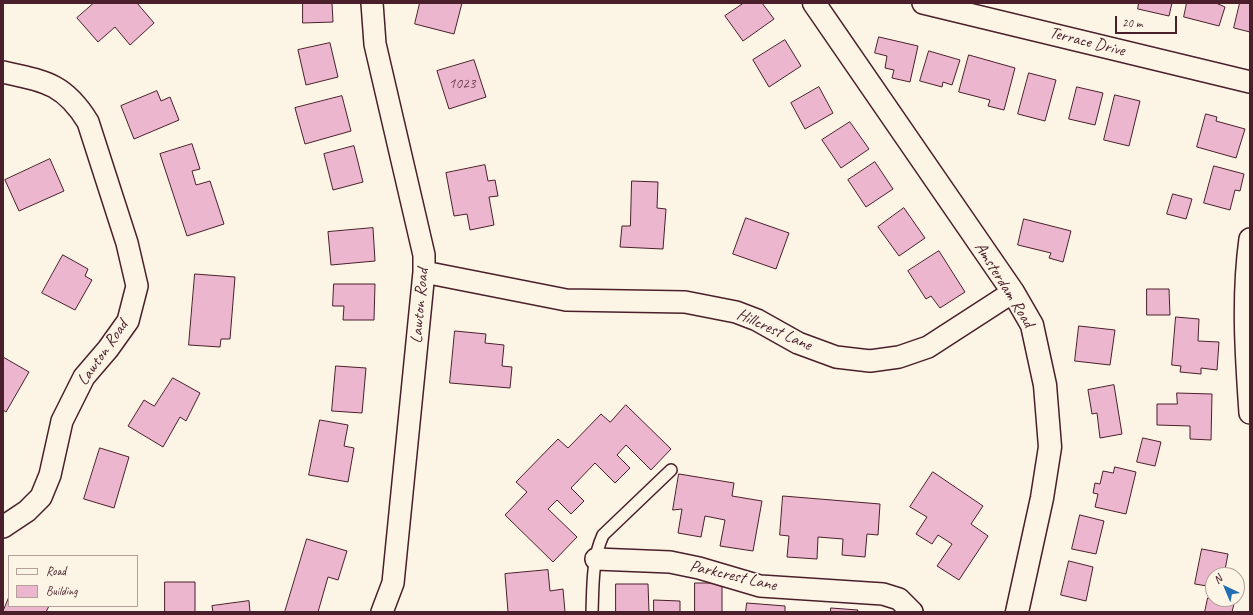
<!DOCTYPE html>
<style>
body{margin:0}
#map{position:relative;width:1253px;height:615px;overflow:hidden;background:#fcf5e5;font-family:Caveat,sans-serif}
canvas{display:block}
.frame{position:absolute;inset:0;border:4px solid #4a1f2b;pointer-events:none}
.legend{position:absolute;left:8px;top:555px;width:130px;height:52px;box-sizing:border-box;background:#fcf5e5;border:1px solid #b59f9b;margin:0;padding:5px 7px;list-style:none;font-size:12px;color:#4a1f2b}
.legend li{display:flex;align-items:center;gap:8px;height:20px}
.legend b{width:20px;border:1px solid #b59f9b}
.north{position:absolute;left:1205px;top:567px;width:40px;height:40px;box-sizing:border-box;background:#fcf5e5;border:1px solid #b59f9b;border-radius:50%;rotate:316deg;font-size:11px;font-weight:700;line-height:16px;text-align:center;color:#4a1f2b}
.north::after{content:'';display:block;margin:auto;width:14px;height:18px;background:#1f6fb2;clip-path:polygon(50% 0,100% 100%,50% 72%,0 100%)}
.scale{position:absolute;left:1115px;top:16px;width:62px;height:18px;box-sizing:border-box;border:2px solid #4a1f2b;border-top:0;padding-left:5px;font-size:12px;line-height:14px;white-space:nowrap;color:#4a1f2b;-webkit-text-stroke:3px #fcf5e5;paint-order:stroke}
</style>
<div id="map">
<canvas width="1253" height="615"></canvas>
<div class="frame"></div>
<ul class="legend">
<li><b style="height:5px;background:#fcf5e5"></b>Road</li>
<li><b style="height:11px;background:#ecb6cf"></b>Building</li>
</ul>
<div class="north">N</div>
<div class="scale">20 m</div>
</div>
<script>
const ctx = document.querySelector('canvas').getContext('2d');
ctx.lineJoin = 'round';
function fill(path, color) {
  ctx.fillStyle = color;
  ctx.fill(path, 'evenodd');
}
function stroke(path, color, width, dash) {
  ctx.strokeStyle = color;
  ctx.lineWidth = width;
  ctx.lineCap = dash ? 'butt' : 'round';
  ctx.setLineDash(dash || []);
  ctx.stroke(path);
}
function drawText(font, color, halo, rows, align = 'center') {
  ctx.font = font + ' Caveat,sans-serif';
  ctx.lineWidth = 3;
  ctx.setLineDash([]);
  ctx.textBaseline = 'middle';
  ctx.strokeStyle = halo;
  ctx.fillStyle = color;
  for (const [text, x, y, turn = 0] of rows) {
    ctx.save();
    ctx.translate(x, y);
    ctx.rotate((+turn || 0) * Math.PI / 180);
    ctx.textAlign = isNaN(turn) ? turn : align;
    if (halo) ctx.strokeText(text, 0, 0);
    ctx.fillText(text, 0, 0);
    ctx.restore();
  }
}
const building = new Path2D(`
 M 94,3 L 137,3 L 154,23 L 130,45 L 115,27 L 98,42 L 77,18 Z
 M 303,3 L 332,3 L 333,22 L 303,23 Z
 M 420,3 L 462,3 L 454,34 L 415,24 Z
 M 744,3 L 762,3 L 774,19 L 743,41 L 725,16 Z
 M 1139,3 L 1172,3 L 1169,16 L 1138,9 Z
 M 1187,3 L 1216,3 L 1225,7 L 1219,26 L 1184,17 Z
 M 1240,3 L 1250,3 L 1250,32 L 1234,28 Z
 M 879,37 L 918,46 L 910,82 L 892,78 L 894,70 L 885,68 L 887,56 L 875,53 Z
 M 785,40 L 801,66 L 769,87 L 753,60 Z
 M 330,43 L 338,77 L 306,85 L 298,50 Z
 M 929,51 L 960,60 L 952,85 L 943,82 L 942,87 L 920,81 Z
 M 969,55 L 1015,68 L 1004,110 L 988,106 L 990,100 L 959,92 Z
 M 474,60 L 486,97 L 449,109 L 437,71 Z
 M 1029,73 L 1056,80 L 1045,121 L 1018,114 Z
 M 819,87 L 833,113 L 805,129 L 791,103 Z
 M 1077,87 L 1103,93 L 1095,125 L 1069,119 Z
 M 157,91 L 161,101 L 170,97 L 179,120 L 134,139 L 121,106 Z
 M 1115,95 L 1140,101 L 1129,146 L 1104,140 Z
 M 342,96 L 351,131 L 305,144 L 295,108 Z
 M 1206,114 L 1217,117 L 1216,121 L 1245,129 L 1236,158 L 1197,147 Z
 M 850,122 L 869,149 L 841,168 L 822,140 Z
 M 192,144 L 200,169 L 192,171 L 196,185 L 210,181 L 224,224 L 187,236 L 160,154 Z
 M 354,146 L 363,182 L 333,190 L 324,154 Z
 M 50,159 L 64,191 L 19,211 L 5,180 Z
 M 875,162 L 893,189 L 866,207 L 848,180 Z
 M 485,165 L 488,181 L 495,180 L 498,196 L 489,197 L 494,225 L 470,230 L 467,214 L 454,216 L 446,173 Z
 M 1214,166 L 1244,174 L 1240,191 L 1235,190 L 1230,210 L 1204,203 Z
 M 632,181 L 658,182 L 657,208 L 666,209 L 663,249 L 620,247 L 622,226 L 630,226 Z
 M 1173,194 L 1192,199 L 1186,219 L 1167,214 Z
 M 904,208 L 925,238 L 899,256 L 878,227 Z
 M 746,218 L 789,233 L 776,269 L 733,254 Z
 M 1024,219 L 1071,231 L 1063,262 L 1049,258 L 1051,253 L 1018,245 Z
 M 373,228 L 375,261 L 331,265 L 328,232 Z
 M 939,251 L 965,292 L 940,308 L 931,296 L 926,299 L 908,271 Z
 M 63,255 L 88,269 L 85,276 L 92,280 L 75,310 L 42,293 Z
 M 195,274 L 235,277 L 230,339 L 221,339 L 220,347 L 189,345 Z
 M 334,284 L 375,284 L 374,320 L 343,320 L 344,306 L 333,306 Z
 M 1147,289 L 1169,289 L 1170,315 L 1147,315 Z
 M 1176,317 L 1199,319 L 1198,341 L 1219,342 L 1217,370 L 1201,368 L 1201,374 L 1180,372 L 1181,366 L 1172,365 Z
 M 1079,326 L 1115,330 L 1110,365 L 1075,361 Z
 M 455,331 L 486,334 L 485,343 L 504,345 L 502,366 L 512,367 L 510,388 L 450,383 Z
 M 3,357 L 29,372 L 6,412 L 3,410 Z
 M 336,366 L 366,368 L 362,413 L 332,411 Z
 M 173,378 L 200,393 L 186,421 L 180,417 L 163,447 L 128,426 L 144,400 L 154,406 Z
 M 1114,385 L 1122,434 L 1100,438 L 1097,413 L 1092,414 L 1088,390 Z
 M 1177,393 L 1212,394 L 1211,440 L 1190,439 L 1190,426 L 1157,425 L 1157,404 L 1177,404 Z
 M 626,405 L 671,449 L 651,470 L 626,445 L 617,455 L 630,468 L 615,483 L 595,463 L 571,488 L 584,501 L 571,514 L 557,500 L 548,509 L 577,537 L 553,562 L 505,515 L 527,492 L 516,482 L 558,439 L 568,448 L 601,414 L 610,422 Z
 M 320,420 L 348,425 L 344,446 L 354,448 L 348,482 L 309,475 Z
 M 1143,438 L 1161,442 L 1155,466 L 1137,462 Z
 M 100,448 L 129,457 L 114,508 L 84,499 Z
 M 1115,467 L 1136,472 L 1126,514 L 1095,507 L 1098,494 L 1093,493 L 1095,483 L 1100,484 L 1103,471 L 1113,473 Z
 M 933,472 L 983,506 L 971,524 L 988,536 L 959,580 L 937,566 L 952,544 L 938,535 L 932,544 L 916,534 L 927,517 L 910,507 Z
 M 679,474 L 734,483 L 732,496 L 762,501 L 753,551 L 720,546 L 725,520 L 705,516 L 701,537 L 678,533 L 682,509 L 673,510 Z
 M 783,496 L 880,504 L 878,535 L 867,534 L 865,557 L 842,555 L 843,539 L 818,537 L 817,559 L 787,557 L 789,536 L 780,535 Z
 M 1080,515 L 1104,521 L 1096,554 L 1072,549 Z
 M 307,539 L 347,551 L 338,580 L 328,577 L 318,612 L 285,612 Z
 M 1202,549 L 1228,554 L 1224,575 L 1213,575 L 1213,587 L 1195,584 Z
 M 1069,561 L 1093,567 L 1086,601 L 1061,595 Z
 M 548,570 L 550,591 L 563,589 L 565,612 L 508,612 L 505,574 Z
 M 165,582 L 195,582 L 195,612 L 165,612 Z
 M 695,583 L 722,583 L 722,612 L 695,612 Z
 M 616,584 L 648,584 L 649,612 L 616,612 Z
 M 9,597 L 9,606 L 49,606 L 46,612 L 3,612 Z
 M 1208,598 L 1234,604 L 1232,612 L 1205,612 Z
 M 654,600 L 680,601 L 680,612 L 654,612 Z
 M 249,601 L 250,612 L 213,612 L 212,606 Z
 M 747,603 L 785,606 L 785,612 L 746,612 Z
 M 831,608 L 858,610 L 857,612 L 831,612 Z`);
fill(building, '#ecb6cf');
stroke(building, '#4a1f2b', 1);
const service = new Path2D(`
 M 592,612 C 593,586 592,559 603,535 L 671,470`);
const minor = new Path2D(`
 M 372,3 L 375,44 L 424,255 L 424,272 L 393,583 L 382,612
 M 923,3 L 1250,82
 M 3,72 C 44,81 64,83 88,122 L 127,243 L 137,286 L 128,321 L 108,349 L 84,377 L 62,421 L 50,475 L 41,497 L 27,511 L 3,527
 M 1250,239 C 1242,297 1246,356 1250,413
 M 424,272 L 566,300 L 685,302 L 736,312 L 757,320 L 798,343 L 836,357 L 870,361 L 899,357 L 928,347 L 1013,292
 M 596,559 L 670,562 L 699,568 L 760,586 L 883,594 L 899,599 L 912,612`);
const tertiary = new Path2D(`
 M 814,3 L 1013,292 L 1032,325 L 1045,385 L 1050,447 L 1042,498 L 1017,612`);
stroke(service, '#4a1f2b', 14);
stroke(minor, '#4a1f2b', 24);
stroke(tertiary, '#4a1f2b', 25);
stroke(service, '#fcf5e5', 11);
stroke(minor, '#fcf5e5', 21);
stroke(tertiary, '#fcf5e5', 22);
drawText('15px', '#724554', null, [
 ["1023",462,84]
]);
drawText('17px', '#4a1f2b', '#fcf5e5', [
 ["Terrace Drive",1087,42,14],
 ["Amsterdam Road",1004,285,58],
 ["Lawton Road",420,306,-85],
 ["Hillcrest Lane",774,330,24],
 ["Lawton Road",103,353,-55],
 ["Parkcrest Lane",733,576,13]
]);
</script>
